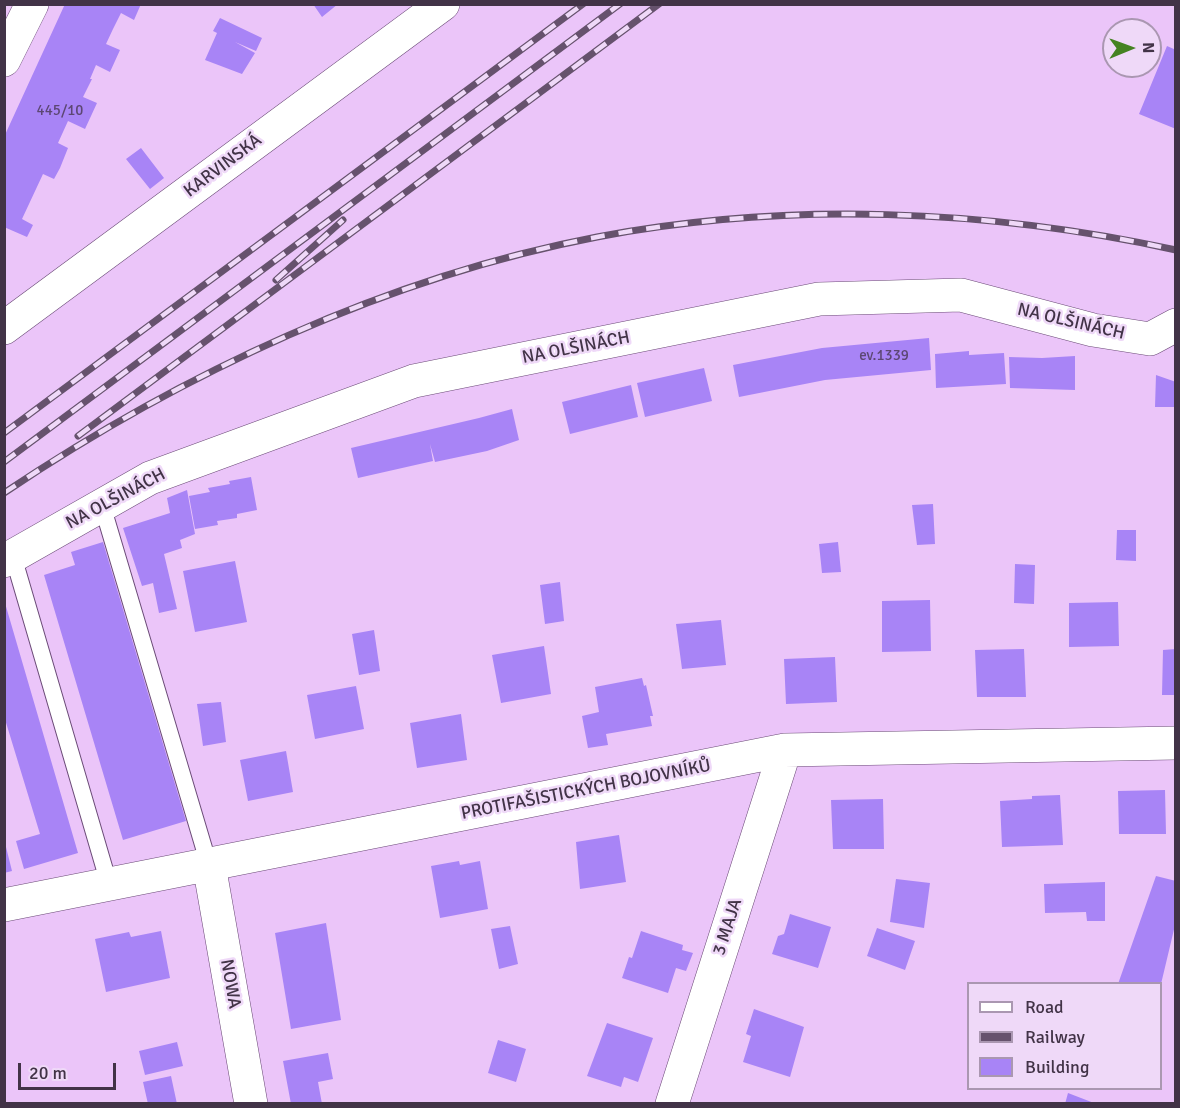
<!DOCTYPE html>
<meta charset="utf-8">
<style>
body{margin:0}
#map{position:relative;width:1180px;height:1108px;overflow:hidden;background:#ebc5f9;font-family:Signika,sans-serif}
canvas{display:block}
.frame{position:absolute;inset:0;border:6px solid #423347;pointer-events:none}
.legend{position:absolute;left:967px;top:982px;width:195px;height:108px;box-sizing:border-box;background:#efd9f8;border:2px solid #aa97b1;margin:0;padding:8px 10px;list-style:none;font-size:18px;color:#423347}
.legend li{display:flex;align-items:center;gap:12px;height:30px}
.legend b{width:30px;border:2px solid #aa97b1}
.north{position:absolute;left:1102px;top:18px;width:60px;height:60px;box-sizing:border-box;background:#efd9f8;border:2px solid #aa97b1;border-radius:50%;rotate:89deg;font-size:16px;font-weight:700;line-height:24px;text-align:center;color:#423347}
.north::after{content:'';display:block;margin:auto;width:21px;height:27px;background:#458322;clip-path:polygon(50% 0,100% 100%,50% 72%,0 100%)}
.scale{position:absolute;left:18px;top:1063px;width:98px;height:27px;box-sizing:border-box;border:3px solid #423347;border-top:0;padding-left:8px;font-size:18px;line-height:21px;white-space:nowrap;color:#423347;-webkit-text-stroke:4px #efd9f8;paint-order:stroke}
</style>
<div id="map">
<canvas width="1180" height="1108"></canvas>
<div class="frame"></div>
<ul class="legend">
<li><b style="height:8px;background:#fff"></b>Road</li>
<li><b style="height:8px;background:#66526d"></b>Railway</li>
<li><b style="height:16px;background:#a884f6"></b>Building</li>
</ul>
<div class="north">N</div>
<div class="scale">20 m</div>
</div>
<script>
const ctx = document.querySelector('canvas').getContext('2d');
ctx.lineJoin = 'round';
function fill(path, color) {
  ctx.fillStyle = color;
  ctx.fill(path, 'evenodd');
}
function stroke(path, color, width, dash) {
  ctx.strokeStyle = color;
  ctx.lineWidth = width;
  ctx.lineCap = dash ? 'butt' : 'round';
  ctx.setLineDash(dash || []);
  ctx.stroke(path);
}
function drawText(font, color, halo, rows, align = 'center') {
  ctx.font = font + ' Signika,sans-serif';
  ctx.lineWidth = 5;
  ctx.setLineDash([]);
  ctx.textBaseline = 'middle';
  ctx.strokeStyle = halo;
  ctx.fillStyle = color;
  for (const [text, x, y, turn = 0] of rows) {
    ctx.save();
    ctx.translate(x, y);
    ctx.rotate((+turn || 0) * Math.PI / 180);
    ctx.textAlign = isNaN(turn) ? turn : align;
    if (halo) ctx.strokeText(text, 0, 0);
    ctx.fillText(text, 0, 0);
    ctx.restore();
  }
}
fill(new Path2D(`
 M 65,4 L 141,4 L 134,20 L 121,13 L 113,29 L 106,44 L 120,50 L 110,72 L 96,65 L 90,79 L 92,79 L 83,97 L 97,103 L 85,129 L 68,121 L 58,143 L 68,148 L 60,168 L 54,179 L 43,174 L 22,219 L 33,225 L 27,237 L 4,227 L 4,137 Z
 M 313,4 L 338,4 L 322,17 Z
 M 220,18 L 262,38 L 256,51 L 235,42 L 255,53 L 242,74 L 205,60 L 217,33 L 213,31 Z
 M 1167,46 L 1176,50 L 1176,129 L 1139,114 Z
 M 141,148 L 164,178 L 150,189 L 126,159 Z
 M 929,338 L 931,370 L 825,380 L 739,397 L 733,365 L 822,348 Z
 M 969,351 L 969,355 L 1004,353 L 1006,384 L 936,388 L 935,354 Z
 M 1075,356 L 1075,390 L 1010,388 L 1009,357 L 1042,358 Z
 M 704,368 L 712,401 L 645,417 L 637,383 Z
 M 1156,375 L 1176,382 L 1176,407 L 1155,407 Z
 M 631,385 L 638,417 L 570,434 L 562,402 Z
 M 512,409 L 519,440 L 487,451 L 435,462 L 430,444 L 433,461 L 358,478 L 351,448 L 479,418 Z
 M 251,477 L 257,510 L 237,514 L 237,518 L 217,521 L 218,525 L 195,529 L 189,496 L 210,492 L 208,488 L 230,484 L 229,481 Z
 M 187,490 L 195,534 L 180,540 L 182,548 L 164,554 L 177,609 L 159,613 L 153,583 L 142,586 L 123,528 L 170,513 L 167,498 Z
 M 933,504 L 935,544 L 917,545 L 912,505 Z
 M 1117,530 L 1136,530 L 1136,561 L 1116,560 Z
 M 103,542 L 186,821 L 123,840 L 44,575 L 75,565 L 71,552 Z
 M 838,542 L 841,572 L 822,573 L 819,544 Z
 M 235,561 L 247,622 L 195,632 L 183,571 Z
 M 1015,564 L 1035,565 L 1034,604 L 1014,603 Z
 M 560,582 L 564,621 L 545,624 L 540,585 Z
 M 930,600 L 931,651 L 882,652 L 882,601 Z
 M 1118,602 L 1119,646 L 1069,647 L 1069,603 Z
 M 5,603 L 78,853 L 24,869 L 16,841 L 40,834 L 4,716 Z
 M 721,620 L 726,665 L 682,669 L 676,624 Z
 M 374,630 L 380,671 L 359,675 L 352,634 Z
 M 544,646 L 551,694 L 501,703 L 492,655 Z
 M 1024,649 L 1026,697 L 977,697 L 975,650 Z
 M 1176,649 L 1176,695 L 1162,695 L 1163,650 Z
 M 835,657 L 837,702 L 786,704 L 784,659 Z
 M 642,678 L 644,686 L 646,685 L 653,716 L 650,716 L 652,726 L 606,734 L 608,745 L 588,748 L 582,716 L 599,712 L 595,687 Z
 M 356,686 L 364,729 L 315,739 L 307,695 Z
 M 221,702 L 226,742 L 203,746 L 197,704 Z
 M 461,714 L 467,760 L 417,768 L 410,723 Z
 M 286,751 L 293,792 L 248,801 L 240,760 Z
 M 1165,790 L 1166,834 L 1119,834 L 1118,791 Z
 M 1060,795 L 1063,845 L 1002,847 L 1000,801 L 1032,799 L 1032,796 Z
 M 883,799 L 884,849 L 833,849 L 831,800 Z
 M 619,835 L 626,882 L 580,889 L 576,842 Z
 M 4,839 L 12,871 L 4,873 Z
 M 459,861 L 460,865 L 480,861 L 488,909 L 440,918 L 431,866 Z
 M 1156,876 L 1176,881 L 1176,921 L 1161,984 L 1118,984 Z
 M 896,879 L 930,883 L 924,928 L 890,922 Z
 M 1105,882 L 1105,921 L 1087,921 L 1086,912 L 1045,913 L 1044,884 Z
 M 790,914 L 831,927 L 818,968 L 772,954 L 778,936 L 784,934 Z
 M 326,923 L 341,1020 L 291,1029 L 275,933 Z
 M 510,926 L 518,964 L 499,969 L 491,929 Z
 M 877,928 L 915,941 L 905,970 L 867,956 Z
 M 161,931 L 170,978 L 106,992 L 95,939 L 129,932 L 131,937 Z
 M 641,931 L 683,945 L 682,950 L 693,953 L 686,971 L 676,968 L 668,993 L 622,978 L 629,957 L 632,958 Z
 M 754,1009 L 804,1027 L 790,1077 L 743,1062 L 751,1036 L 746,1034 Z
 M 607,1023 L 653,1038 L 638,1082 L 624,1077 L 621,1087 L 587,1076 Z
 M 498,1040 L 526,1049 L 516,1082 L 488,1073 Z
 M 177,1042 L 183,1066 L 145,1075 L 139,1051 Z
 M 328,1053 L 333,1079 L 318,1082 L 322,1104 L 291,1104 L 283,1061 Z
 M 171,1076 L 177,1104 L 148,1104 L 143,1082 Z
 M 1068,1093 L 1094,1103 L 1094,1104 L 1065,1104 Z`), '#a884f6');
const service = new Path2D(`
 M 102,505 L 209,865
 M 13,556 L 109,884`);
const minor = new Path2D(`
 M 4,60 L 32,4
 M 4,561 L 150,478 L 414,381 L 819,299 L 961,295 L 1093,330 L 1150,339 L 1176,325
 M 209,865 L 251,1104
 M 4,905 L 785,750 L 1176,743
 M 672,1104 L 785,750`);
const secondary = new Path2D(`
 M 4,328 L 443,4`);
stroke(service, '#6b4b77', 18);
stroke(minor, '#6b4b77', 34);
stroke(secondary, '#6b4b77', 34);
stroke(service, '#fff', 16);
stroke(minor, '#fff', 33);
stroke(secondary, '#fff', 33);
const rail = new Path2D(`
 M 276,280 L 343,220
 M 4,433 L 583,4
 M 78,436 L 659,4
 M 4,462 L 620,4
 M 4,493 C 181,374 387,277 597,237 C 787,201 988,209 1176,250`);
stroke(rail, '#66526d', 7);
stroke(rail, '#efd9f8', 4.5, [14]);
drawText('15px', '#5c4773', null, [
 ["445/10",60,111],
 ["ev.1339",884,356]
]);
drawText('18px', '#423347', '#efd9f8', [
 ["KARVINSKÁ",223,166,-37],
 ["NA OLŠINÁCH",1071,322,13],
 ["NA OLŠINÁCH",576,348,-11],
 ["NA OLŠINÁCH",116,499,-28],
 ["PROTIFAŠISTICKÝCH BOJOVNÍKŮ",586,790,-11],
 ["3 MAJA",728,927,-72],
 ["NOWA",230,984,80]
]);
</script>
